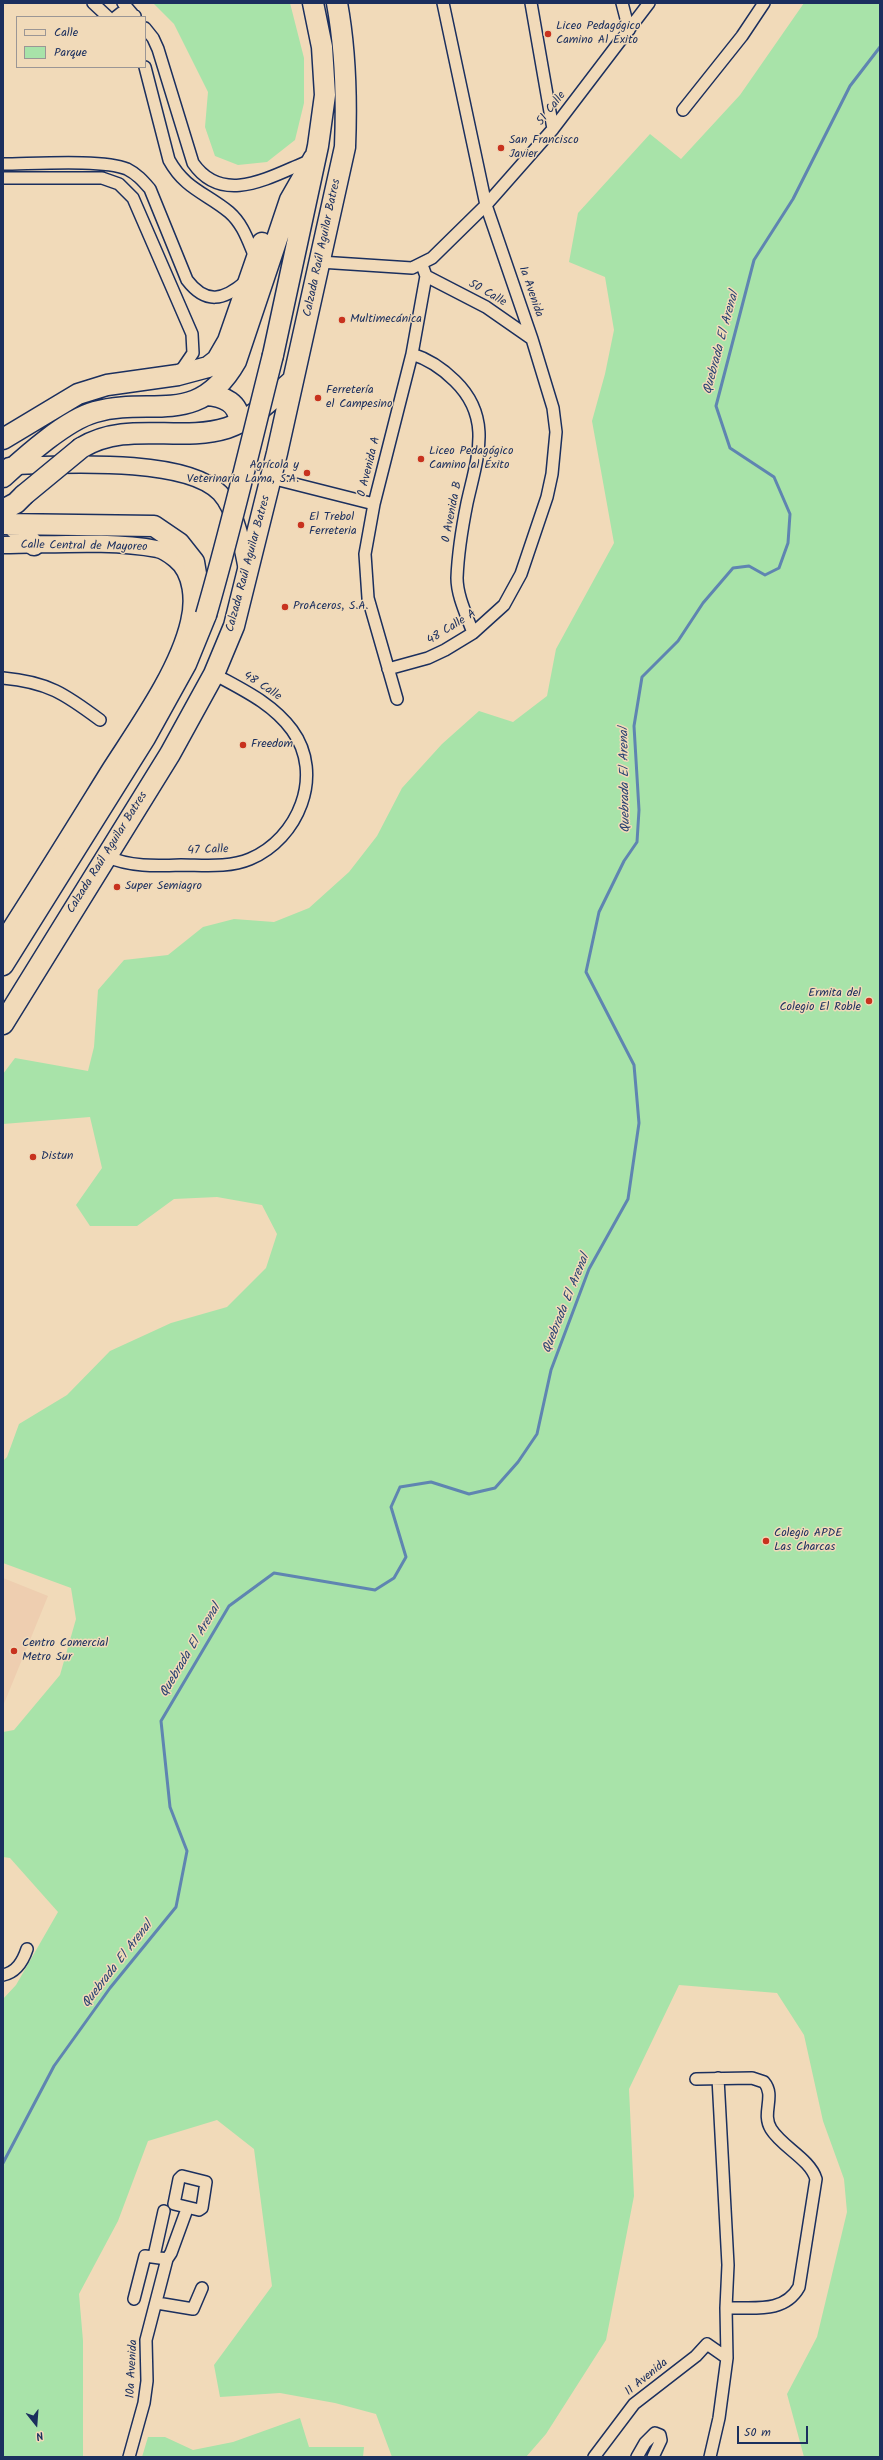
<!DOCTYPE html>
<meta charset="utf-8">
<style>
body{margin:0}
#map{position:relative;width:883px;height:2460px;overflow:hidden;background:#f1dab9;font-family:Kalam,sans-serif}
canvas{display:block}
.frame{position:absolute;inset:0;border:4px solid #1b2f5e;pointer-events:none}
.legend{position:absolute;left:16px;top:16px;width:130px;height:52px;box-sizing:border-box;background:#f1dab9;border:1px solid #9b9695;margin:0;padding:5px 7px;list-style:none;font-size:12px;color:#1b2f5e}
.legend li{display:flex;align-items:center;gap:8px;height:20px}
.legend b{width:20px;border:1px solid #9b9695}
.north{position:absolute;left:16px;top:2404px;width:40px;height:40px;-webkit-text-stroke:3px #f1dab9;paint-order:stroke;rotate:163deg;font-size:11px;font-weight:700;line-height:16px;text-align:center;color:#1b2f5e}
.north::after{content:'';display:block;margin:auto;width:14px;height:18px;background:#1b2f5e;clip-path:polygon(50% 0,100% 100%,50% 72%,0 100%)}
.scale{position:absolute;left:737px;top:2426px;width:71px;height:18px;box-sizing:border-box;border:2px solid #1b2f5e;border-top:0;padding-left:5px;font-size:12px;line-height:14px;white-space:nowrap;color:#1b2f5e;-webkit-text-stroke:3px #f1dab9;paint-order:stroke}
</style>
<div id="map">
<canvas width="883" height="2460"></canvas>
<div class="frame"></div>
<ul class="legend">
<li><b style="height:5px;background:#f1dab9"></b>Calle</li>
<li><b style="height:11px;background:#a8e3a9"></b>Parque</li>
</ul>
<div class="north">N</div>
<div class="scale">50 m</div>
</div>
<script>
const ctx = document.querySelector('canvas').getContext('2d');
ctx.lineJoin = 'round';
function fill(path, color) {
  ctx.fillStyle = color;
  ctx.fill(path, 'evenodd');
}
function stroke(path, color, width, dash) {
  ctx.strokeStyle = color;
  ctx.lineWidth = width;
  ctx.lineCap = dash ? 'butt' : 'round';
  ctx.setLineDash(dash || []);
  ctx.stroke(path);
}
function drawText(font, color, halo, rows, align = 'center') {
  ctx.font = font + ' Kalam,sans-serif';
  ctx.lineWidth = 3;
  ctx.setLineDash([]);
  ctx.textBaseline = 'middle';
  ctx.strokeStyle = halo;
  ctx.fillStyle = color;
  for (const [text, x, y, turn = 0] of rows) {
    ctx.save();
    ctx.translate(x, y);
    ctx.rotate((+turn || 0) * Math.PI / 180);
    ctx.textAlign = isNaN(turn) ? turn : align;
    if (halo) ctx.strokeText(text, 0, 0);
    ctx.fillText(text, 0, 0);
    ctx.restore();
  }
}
fill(new Path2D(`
 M 3,1578 L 48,1596 L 3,1706 Z`), '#eeceb0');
fill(new Path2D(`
 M 153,3 L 290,3 L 304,58 L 304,103 L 295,140 L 267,162 L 238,165 L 215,156 L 205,127 L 208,92 L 174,24 Z
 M 804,3 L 880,3 L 880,2457 L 804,2457 L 787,2394 L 817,2337 L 847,2212 L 844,2179 L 823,2121 L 804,2035 L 777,1993 L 679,1985 L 629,2089 L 634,2196 L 606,2340 L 546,2434 L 526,2457 L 392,2457 L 376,2414 L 335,2403 L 280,2393 L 220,2397 L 214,2365 L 272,2286 L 254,2149 L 217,2120 L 148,2141 L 118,2221 L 79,2294 L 83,2341 L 83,2457 L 3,2457 L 3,1999 L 16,1985 L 58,1912 L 10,1858 L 3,1857 L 3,1732 L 14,1730 L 60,1675 L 76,1619 L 71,1588 L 3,1563 L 3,1461 L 7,1457 L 19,1424 L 67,1395 L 110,1351 L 171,1323 L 227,1307 L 266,1268 L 277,1234 L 262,1205 L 217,1197 L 174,1199 L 137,1226 L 90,1226 L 76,1205 L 102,1168 L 90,1117 L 3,1124 L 3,1074 L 15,1058 L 88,1071 L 94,1047 L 98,990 L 124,960 L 168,955 L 203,927 L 234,919 L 274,922 L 309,908 L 349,872 L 377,836 L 402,788 L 442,744 L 479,711 L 513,722 L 547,696 L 556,649 L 614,543 L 592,421 L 605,374 L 614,330 L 605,277 L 569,262 L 578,213 L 650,134 L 681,159 L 740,95 Z
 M 300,2418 L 309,2447 L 364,2447 L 363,2457 L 142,2457 L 148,2437 L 165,2437 L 193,2450 L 233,2442 Z`), '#a8e3a9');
stroke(new Path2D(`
 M 3,2163 L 54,2066 L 110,1988 L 176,1907 L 187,1851 L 170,1807 L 161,1721 L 229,1606 L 274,1573 L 375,1590 L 394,1578 L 406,1557 L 391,1507 L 400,1487 L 431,1482 L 469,1494 L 495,1488 L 518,1462 L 537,1434 L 551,1370 L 589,1269 L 628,1199 L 639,1123 L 634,1065 L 586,972 L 599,912 L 624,861 L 637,842 L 639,810 L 634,726 L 642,677 L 678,641 L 703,603 L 733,568 L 749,566 L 765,575 L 779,568 L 788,543 L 790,514 L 774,477 L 730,448 L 716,406 L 754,260 L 793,199 L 850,86 L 880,47`), '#5f85b1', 3);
const street = new Path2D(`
 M 93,3 L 108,17
 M 123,3 L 135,17
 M 531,3 L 553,129
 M 622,3 L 629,30
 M 116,17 L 121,13 L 135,16
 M 145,28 L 153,38 L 158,49 L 193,163 C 222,205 268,178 304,163
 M 145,67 L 169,160 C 185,189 206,193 229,212 C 243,224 248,241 255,257
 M 683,110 L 742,36 L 764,3
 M 3,164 C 32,164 103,159 127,169 C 137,174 143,181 150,189 L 187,280 C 206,305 224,300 245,282
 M 3,178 L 102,178 L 119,184 L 133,198 L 192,334 L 193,353 L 178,375
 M 320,262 L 412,268 L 432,258 L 486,205 L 553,129 L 649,3
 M 426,276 L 486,307 L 532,339
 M 412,354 C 428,359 443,369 455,381 C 493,418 477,458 467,503 C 462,528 458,552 457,578 C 457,596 467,616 473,633
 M 271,478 L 374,504
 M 388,669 L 428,658 L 445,650 L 473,633 L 504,605 L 521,574 L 547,497 L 552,474 L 556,432 L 553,408 L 532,339 L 486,205 L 443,3
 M 3,678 C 48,682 65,694 100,720
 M 397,699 L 368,598 L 365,554 L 374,504 L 412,354 L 426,276 L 422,265
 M 106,856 C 129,867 156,866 181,865 C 203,865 229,868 250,859 C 298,839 325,775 292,730 C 272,703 243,690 214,674
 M 3,1975 C 17,1972 23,1961 27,1949
 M 696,2079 L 752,2078 L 764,2082 C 776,2096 761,2113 771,2129 C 782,2147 810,2159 816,2179 L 799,2287 C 784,2314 753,2307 726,2308
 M 182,2176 L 206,2182 L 202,2208 L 199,2210 L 174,2204 L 179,2179 Z
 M 154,2256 L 164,2211
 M 134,2299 L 145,2256 L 167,2259
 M 157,2303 L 193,2309 L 202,2288
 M 129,2457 L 144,2403 L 147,2381 L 146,2340 L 167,2259 L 171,2253 L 187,2209
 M 594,2457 L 634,2404 L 696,2356 L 707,2344 L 727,2358
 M 637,2457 L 645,2443 L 655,2433 L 660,2435 L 661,2440 L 653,2457
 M 710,2457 L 719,2418 L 727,2358 L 726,2308 L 728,2265 L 718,2078`);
const secondary = new Path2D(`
 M 9,466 C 57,465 185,456 220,493 C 236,510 243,548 247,570
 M 3,545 C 51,545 111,540 157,549 C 163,550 170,555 175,559 C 193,573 194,602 189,622 C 178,670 138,726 111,768 C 75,826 40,883 3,940`);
const highway = new Path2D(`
 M 273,355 L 318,146 L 325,95 L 322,47 L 313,3
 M 206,395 C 224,396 240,403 239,423
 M 3,439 L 78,394 L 107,385 L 178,375 L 208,367 L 217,360 L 228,341 L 262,243
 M 81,448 C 127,420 179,443 227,428 C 252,420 274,397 293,380
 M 3,477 C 26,456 66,420 95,412 C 151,396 198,428 236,361 L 290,200 L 314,158
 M 3,510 L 16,503 L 24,495
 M 3,524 L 154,526 L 179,543 L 194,562 L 198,586 L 198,632
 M 11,524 L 34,545
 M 3,965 L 145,738 L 186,664 L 206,615
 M 3,1024 L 170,754 L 214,674 L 234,626 L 277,453 L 345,147 C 347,97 346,52 337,3`);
stroke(street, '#1b2f5e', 14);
stroke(secondary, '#1b2f5e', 19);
stroke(highway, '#1b2f5e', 23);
stroke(street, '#f1dab9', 11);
stroke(secondary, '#f1dab9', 16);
stroke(highway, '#f1dab9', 20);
const highwayBridge = new Path2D(`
 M 24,495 L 81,448
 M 206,615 C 231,529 251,442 273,355`);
stroke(highwayBridge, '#1b2f5e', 23, []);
stroke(highwayBridge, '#f1dab9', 20);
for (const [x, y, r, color] of [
 [548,34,4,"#c8321e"],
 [501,148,4,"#c8321e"],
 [342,320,4,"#c8321e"],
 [318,398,4,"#c8321e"],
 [421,459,4,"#c8321e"],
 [307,473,4,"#c8321e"],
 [301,525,4,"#c8321e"],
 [285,607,4,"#c8321e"],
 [243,745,4,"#c8321e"],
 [117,887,4,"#c8321e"],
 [869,1001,4,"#c8321e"],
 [33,1157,4,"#c8321e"],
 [766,1541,4,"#c8321e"],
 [14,1651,4,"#c8321e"]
]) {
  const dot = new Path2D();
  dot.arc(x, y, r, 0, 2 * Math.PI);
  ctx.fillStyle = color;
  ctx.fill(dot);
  stroke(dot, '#f1dab9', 1.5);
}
drawText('12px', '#1b2f5e', '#f1dab9', [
 ["Liceo Pedagógico",556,27],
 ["Camino Al Éxito",556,41],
 ["San Francisco",509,141],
 ["Javier",509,155],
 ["Multimecánica",350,320],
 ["Ferretería",326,391],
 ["el Campesino",326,405],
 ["Liceo Pedagógico",429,452],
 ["Camino al Éxito",429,466],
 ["Agrícola y",299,466,"right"],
 ["Veterinaria Lama, S.A.",299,480,"right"],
 ["El Trebol",309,518],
 ["Ferreteria",309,532],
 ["ProAceros, S.A.",293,607],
 ["Freedom",251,745],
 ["Super Semiagro",125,887],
 ["Ermita del",861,994,"right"],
 ["Colegio El Roble",861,1008,"right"],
 ["Distun",41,1157],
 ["Colegio APDE",774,1534],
 ["Las Charcas",774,1548],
 ["Centro Comercial",22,1644],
 ["Metro Sur",22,1658]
], 'left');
drawText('12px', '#1b2f5e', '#f1dab9', [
 ["51 Calle",552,109,-52],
 ["Calzada Raúl Aguilar Batres",323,248,-78],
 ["1a Avenida",530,292,71],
 ["50 Calle",487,294,30],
 ["0 Avenida A",370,467,-76],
 ["0 Avenida B",453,512,-79],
 ["Calle Central de Mayoreo",84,547,1],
 ["Calzada Raúl Aguilar Batres",249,564,-75],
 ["48 Calle A",452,628,-32],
 ["48 Calle",262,687,33],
 ["47 Calle",208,851,-2],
 ["Calzada Raúl Aguilar Batres",108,853,-58],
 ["10a Avenida",133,2369,-87],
 ["11 Avenida",647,2378,-39]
]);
drawText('italic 13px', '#2c4573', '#f1dab9', [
 ["Quebrada El Arenal",722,343,-75],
 ["Quebrada El Arenal",626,780,-91],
 ["Quebrada El Arenal",567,1304,-68],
 ["Quebrada El Arenal",191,1651,-59],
 ["Quebrada El Arenal",118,1965,-52]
]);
</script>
